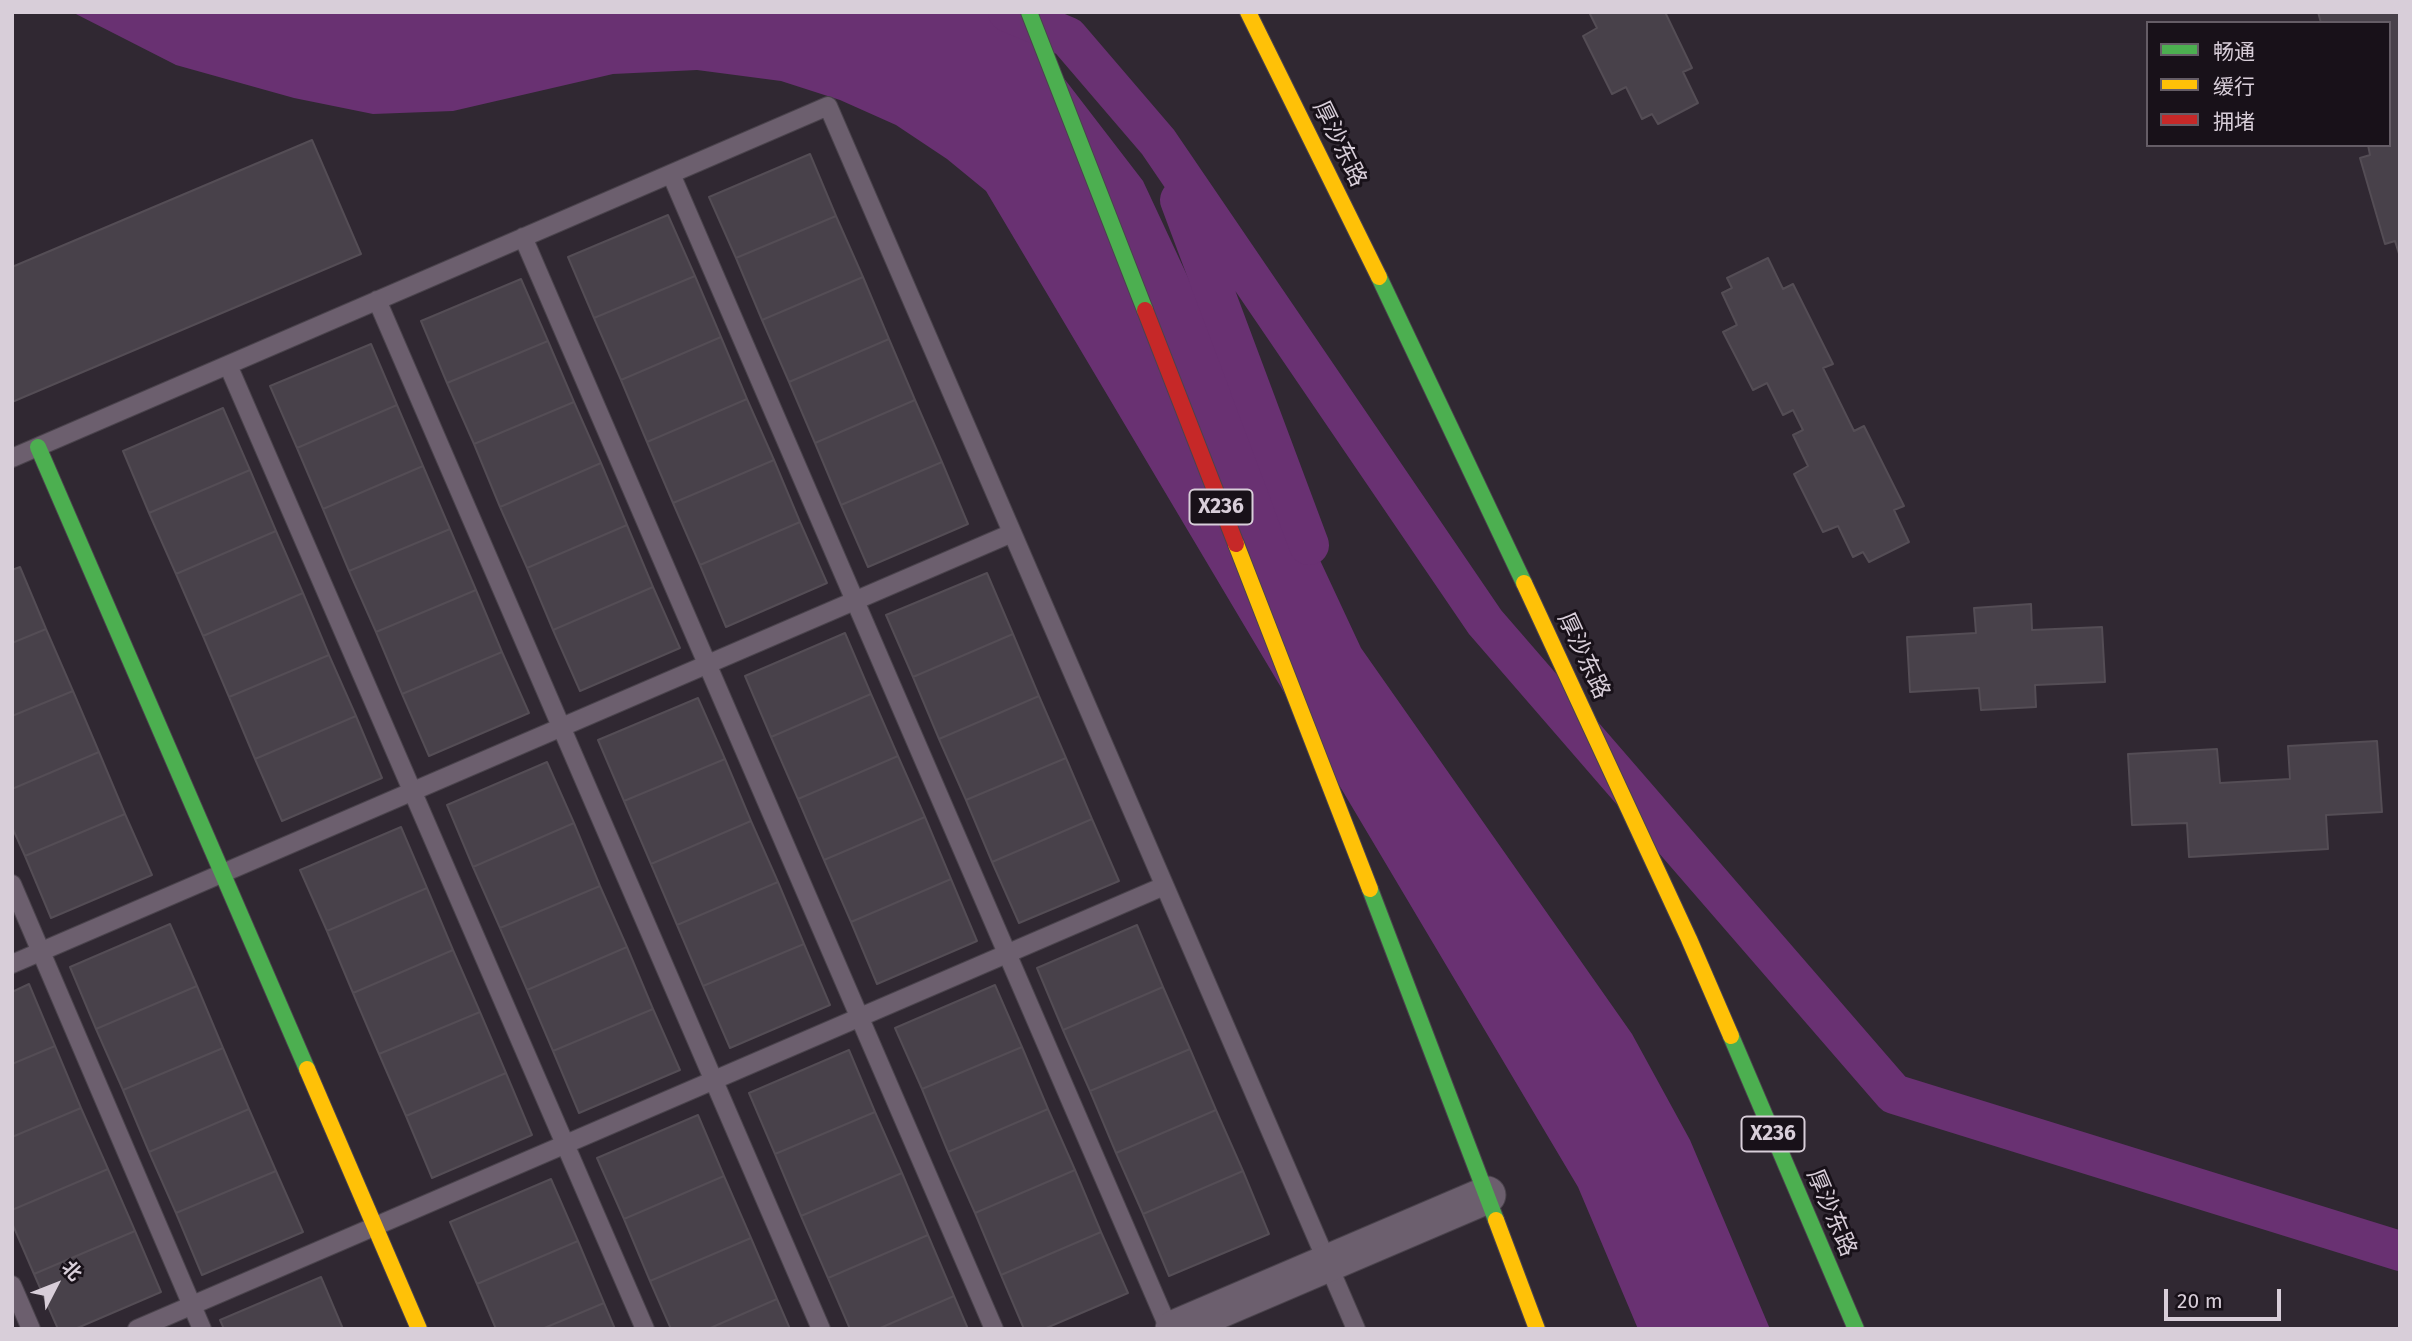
<!DOCTYPE html>
<meta charset="utf-8">
<style>
body{margin:0}
#map{position:relative;width:2412px;height:1341px;overflow:hidden;background:#302832;font-family:"Fira Sans","Noto Sans SC",sans-serif}
canvas{display:block}
.frame{position:absolute;inset:0;border:14px solid #d8ced9;pointer-events:none}
.legend{position:absolute;left:2146px;top:21px;width:245px;height:126px;box-sizing:border-box;background:#181119;border:2px solid #655d66;margin:0;padding:9px 12px;list-style:none;font-size:21px;color:#d8ced9}
.legend li{display:flex;align-items:center;gap:14px;height:35px}
.legend b{width:35px;border:2px solid #655d66}
.north{position:absolute;left:21px;top:1250px;width:70px;height:70px;-webkit-text-stroke:5px #181119;paint-order:stroke;rotate:48deg;font-size:19px;font-weight:700;line-height:28px;text-align:center;color:#d8ced9}
.north::after{content:'';display:block;margin:auto;width:24px;height:32px;background:#d8ced9;clip-path:polygon(50% 0,100% 100%,50% 72%,0 100%)}
.scale{position:absolute;left:2164px;top:1289px;width:117px;height:32px;box-sizing:border-box;border:4px solid #d8ced9;border-top:0;padding-left:9px;font-size:21px;line-height:24px;white-space:nowrap;color:#d8ced9;-webkit-text-stroke:5px #181119;paint-order:stroke}
</style>
<div id="map">
<canvas width="2412" height="1341"></canvas>
<div class="frame"></div>
<ul class="legend">
<li><b style="height:9px;background:#4caf50"></b>畅通</li>
<li><b style="height:9px;background:#ffc107"></b>缓行</li>
<li><b style="height:9px;background:#c62828"></b>拥堵</li>
</ul>
<div class="north">北</div>
<div class="scale">20 m</div>
</div>
<script>
const ctx = document.querySelector('canvas').getContext('2d');
ctx.lineJoin = 'round';
function fill(path, color) {
  ctx.fillStyle = color;
  ctx.fill(path, 'evenodd');
}
function stroke(path, color, width, dash) {
  ctx.strokeStyle = color;
  ctx.lineWidth = width;
  ctx.lineCap = dash ? 'butt' : 'round';
  ctx.setLineDash(dash || []);
  ctx.stroke(path);
}
function drawText(font, color, halo, rows, align = 'center') {
  ctx.font = font + ' "Fira Sans","Noto Sans SC",sans-serif';
  ctx.lineWidth = 6;
  ctx.setLineDash([]);
  ctx.textBaseline = 'middle';
  ctx.strokeStyle = halo;
  ctx.fillStyle = color;
  for (const [text, x, y, turn = 0] of rows) {
    ctx.save();
    ctx.translate(x, y);
    ctx.rotate((+turn || 0) * Math.PI / 180);
    ctx.textAlign = isNaN(turn) ? turn : align;
    if (halo) ctx.strokeText(text, 0, 0);
    ctx.fillText(text, 0, 0);
    ctx.restore();
  }
}
fill(new Path2D(`
 M 72,12 L 1013,12 L 1143,181 L 1361,648 L 1632,1034 L 1690,1140 L 1770,1329 L 1638,1329 L 1578,1187 L 986,191 L 947,159 L 896,125 L 840,100 L 781,81 L 697,70 L 613,74 L 453,111 L 373,114 L 294,98 L 176,65 Z`), '#693172');
stroke(new Path2D(`
 M 1008,12 L 1068,37 L 1158,142 L 1485,622 L 1894,1094 L 2400,1251
 M 1180,200 L 1309,545`), '#693172', 40);
const building = new Path2D(`
 M 1589,12 L 1665,12 L 1692,68 L 1683,72 L 1698,103 L 1658,124 L 1652,114 L 1642,119 L 1626,87 L 1612,94 L 1583,36 L 1597,28 Z
 M 2318,12 L 2400,12 L 2400,257 L 2395,241 L 2385,244 L 2360,158 L 2370,155 L 2368,145 L 2389,145 L 2389,23 L 2321,23 Z
 M 312,140 L 361,254 L 12,402 L 12,267 Z
 M 810,154 L 836,216 L 736,258 L 709,197 Z
 M 668,215 L 695,276 L 594,318 L 568,257 Z
 M 836,216 L 863,277 L 762,320 L 736,258 Z
 M 1768,258 L 1783,289 L 1793,284 L 1833,364 L 1823,368 L 1854,431 L 1864,426 L 1904,506 L 1894,510 L 1909,542 L 1869,562 L 1863,552 L 1853,557 L 1838,526 L 1823,532 L 1794,474 L 1808,466 L 1793,435 L 1803,430 L 1793,410 L 1783,415 L 1767,383 L 1753,390 L 1723,332 L 1737,325 L 1722,293 L 1732,288 L 1727,278 Z
 M 695,276 L 721,337 L 621,380 L 594,318 Z
 M 863,277 L 889,339 L 789,382 L 762,320 Z
 M 521,279 L 548,341 L 447,383 L 421,321 Z
 M 721,337 L 747,399 L 647,442 L 621,380 Z
 M 889,339 L 915,400 L 815,443 L 789,382 Z
 M 548,341 L 574,402 L 474,444 L 447,383 Z
 M 371,344 L 397,405 L 297,448 L 270,386 Z
 M 747,399 L 774,460 L 673,503 L 647,442 Z
 M 915,400 L 942,462 L 841,505 L 815,443 Z
 M 574,402 L 601,463 L 500,507 L 474,444 Z
 M 397,405 L 423,466 L 323,509 L 297,448 Z
 M 223,408 L 250,470 L 149,513 L 123,451 Z
 M 774,460 L 800,522 L 700,565 L 673,503 Z
 M 942,462 L 968,524 L 868,567 L 841,505 Z
 M 601,463 L 627,525 L 527,568 L 500,507 Z
 M 423,466 L 450,529 L 349,571 L 323,509 Z
 M 250,470 L 276,531 L 176,574 L 149,513 Z
 M 800,522 L 827,583 L 726,627 L 700,565 Z
 M 627,525 L 653,587 L 553,630 L 527,568 Z
 M 450,529 L 476,590 L 376,632 L 349,571 Z
 M 276,531 L 303,593 L 203,636 L 176,574 Z
 M 20,567 L 46,629 L 12,643 L 12,570 Z
 M 987,573 L 1013,634 L 913,677 L 886,615 Z
 M 653,587 L 680,648 L 580,691 L 553,630 Z
 M 476,590 L 502,652 L 402,694 L 376,632 Z
 M 303,593 L 329,655 L 229,697 L 203,636 Z
 M 2031,604 L 2032,630 L 2102,627 L 2105,682 L 2035,685 L 2036,707 L 1981,710 L 1979,688 L 1910,692 L 1907,637 L 1976,633 L 1974,608 Z
 M 46,629 L 73,691 L 12,716 L 12,643 Z
 M 845,633 L 871,694 L 771,737 L 745,676 Z
 M 1013,634 L 1039,696 L 939,739 L 913,677 Z
 M 502,652 L 529,713 L 429,756 L 402,694 Z
 M 329,655 L 356,716 L 255,759 L 229,697 Z
 M 73,691 L 99,752 L 12,789 L 12,716 Z
 M 871,694 L 898,756 L 798,799 L 771,737 Z
 M 1039,696 L 1066,758 L 966,800 L 939,739 Z
 M 698,698 L 725,759 L 624,801 L 598,740 Z
 M 356,716 L 382,778 L 282,821 L 255,759 Z
 M 2377,741 L 2382,812 L 2326,815 L 2328,849 L 2189,857 L 2187,823 L 2132,825 L 2128,754 L 2217,749 L 2220,783 L 2290,779 L 2288,746 Z
 M 99,752 L 125,814 L 25,856 L 12,827 L 12,789 Z
 M 898,756 L 925,817 L 824,860 L 798,799 Z
 M 1066,758 L 1092,819 L 992,862 L 966,800 Z
 M 725,759 L 751,821 L 651,864 L 624,801 Z
 M 547,762 L 574,823 L 473,867 L 447,805 Z
 M 125,814 L 152,875 L 51,918 L 25,856 Z
 M 925,817 L 951,879 L 851,922 L 824,860 Z
 M 1092,819 L 1119,881 L 1019,923 L 992,862 Z
 M 751,821 L 778,882 L 677,925 L 651,864 Z
 M 574,823 L 600,886 L 500,928 L 473,867 Z
 M 401,827 L 427,888 L 327,931 L 300,870 Z
 M 951,879 L 977,941 L 877,984 L 851,922 Z
 M 778,882 L 804,944 L 703,986 L 677,925 Z
 M 600,886 L 627,947 L 527,990 L 500,928 Z
 M 427,888 L 453,950 L 353,993 L 327,931 Z
 M 170,924 L 197,986 L 96,1029 L 70,967 Z
 M 1137,925 L 1163,987 L 1063,1030 L 1037,968 Z
 M 804,944 L 830,1005 L 730,1048 L 703,986 Z
 M 627,947 L 653,1009 L 553,1051 L 527,990 Z
 M 453,950 L 480,1012 L 379,1054 L 353,993 Z
 M 29,984 L 55,1046 L 12,1064 L 12,992 Z
 M 995,985 L 1022,1047 L 922,1089 L 895,1028 Z
 M 197,986 L 223,1048 L 123,1090 L 96,1029 Z
 M 1163,987 L 1190,1049 L 1090,1091 L 1063,1030 Z
 M 653,1009 L 680,1070 L 579,1113 L 553,1051 Z
 M 480,1012 L 506,1073 L 406,1116 L 379,1054 Z
 M 55,1046 L 81,1108 L 12,1137 L 12,1064 Z
 M 1022,1047 L 1048,1109 L 948,1152 L 922,1089 Z
 M 223,1048 L 249,1109 L 149,1152 L 123,1090 Z
 M 1190,1049 L 1216,1110 L 1116,1153 L 1090,1091 Z
 M 849,1050 L 875,1112 L 775,1154 L 749,1093 Z
 M 506,1073 L 532,1135 L 432,1178 L 406,1116 Z
 M 81,1108 L 108,1169 L 12,1210 L 12,1137 Z
 M 249,1109 L 276,1171 L 176,1213 L 149,1152 Z
 M 1048,1109 L 1075,1170 L 975,1213 L 948,1152 Z
 M 1216,1110 L 1243,1171 L 1143,1214 L 1116,1153 Z
 M 875,1112 L 902,1173 L 801,1216 L 775,1154 Z
 M 698,1115 L 724,1176 L 624,1219 L 597,1158 Z
 M 108,1169 L 135,1231 L 34,1274 L 12,1223 L 12,1210 Z
 M 1075,1170 L 1101,1232 L 1001,1275 L 975,1213 Z
 M 276,1171 L 303,1232 L 202,1275 L 176,1213 Z
 M 1243,1171 L 1269,1234 L 1169,1276 L 1143,1214 Z
 M 902,1173 L 928,1235 L 828,1278 L 801,1216 Z
 M 724,1176 L 751,1238 L 650,1281 L 624,1219 Z
 M 551,1179 L 578,1241 L 477,1284 L 450,1222 Z
 M 135,1231 L 161,1292 L 75,1329 L 58,1329 L 34,1274 Z
 M 1101,1232 L 1128,1293 L 1044,1329 L 1024,1329 L 1001,1275 Z
 M 928,1235 L 954,1296 L 878,1329 L 850,1329 L 828,1278 Z
 M 751,1238 L 777,1299 L 708,1329 L 671,1329 L 650,1281 Z
 M 578,1241 L 604,1303 L 542,1329 L 496,1329 L 477,1284 Z
 M 321,1277 L 343,1329 L 224,1329 L 220,1320 Z
 M 954,1296 L 968,1329 L 878,1329 Z
 M 777,1299 L 790,1329 L 708,1329 Z
 M 604,1303 L 615,1329 L 542,1329 Z`);
fill(building, '#48414a');
stroke(building, '#544d55', 2);
const lane = new Path2D(`
 M 671,174 L 1169,1329
 M 523,237 L 994,1329
 M 377,300 L 821,1329
 M 228,365 L 645,1329
 M 12,458 L 828,106 L 1356,1329
 M 12,884 L 202,1329
 M 12,964 L 1012,533
 M 12,1285 L 31,1329
 M 137,1329 L 1164,886`);
const street = new Path2D(`
 M 1174,1329 L 1487,1195`);
const fast = new Path2D(`
 M 1029,12 L 1145,310
 M 1379,277 L 1524,583
 M 38,447 L 307,1069
 M 1370,889 L 1496,1220
 M 1731,1036 L 1856,1329`);
const slow = new Path2D(`
 M 1248,12 L 1379,277
 M 1236,544 L 1370,889
 M 1524,583 L 1689,939 L 1731,1036
 M 307,1069 L 419,1329
 M 1496,1220 L 1537,1329`);
const jam = new Path2D(`
 M 1145,310 L 1236,544`);
stroke(lane, '#4a434c', 20);
stroke(street, '#4a434c', 39);
stroke(fast, '#4a434c', 18);
stroke(slow, '#4a434c', 18);
stroke(jam, '#4a434c', 18);
stroke(lane, '#6c5f6e', 18);
stroke(street, '#6c5f6e', 37);
stroke(fast, '#4caf50', 16);
stroke(slow, '#ffc107', 16);
stroke(jam, '#c62828', 16);
for (const [x, y, w] of [
 [1221,507,63],
 [1773,1134,63]
]) {
  const box = new Path2D();
  box.roundRect(x - w / 2, y - 17.5, w, 35, 5);
  ctx.fillStyle = '#181119';
  ctx.fill(box);
  stroke(box, '#d8ced9', 2);
}
drawText('bold 21px', '#d8ced9', null, [
 ["X236",1221,507],
 ["X236",1773,1134]
]);
drawText('23px', '#d8ced9', '#181119', [
 ["厚沙东路",1339,144,64],
 ["厚沙东路",1583,656,65],
 ["厚沙东路",1831,1213,67]
]);
</script>
